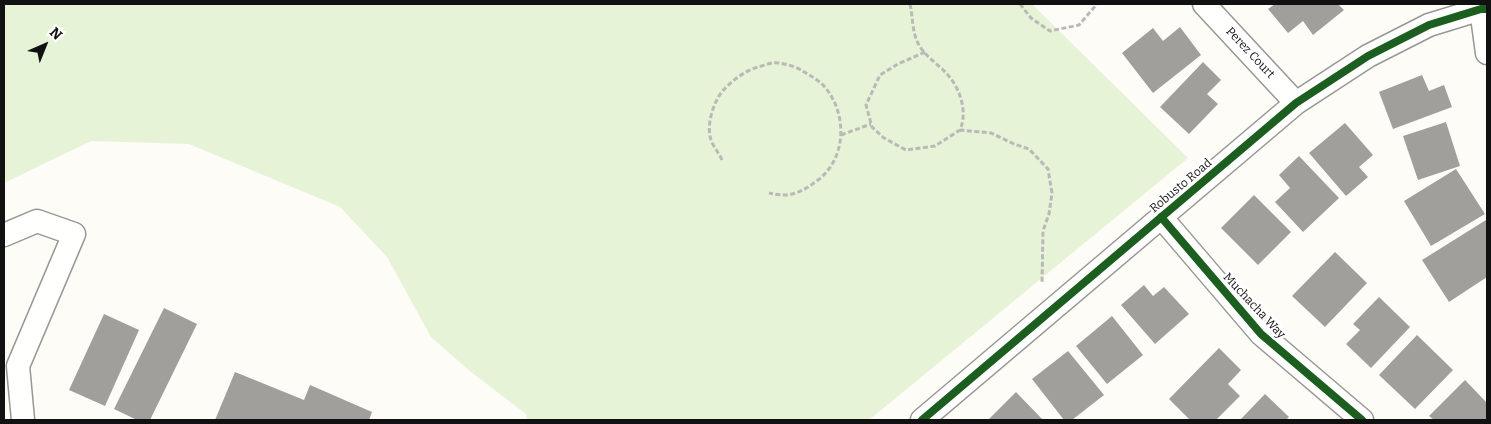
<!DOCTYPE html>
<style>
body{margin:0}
#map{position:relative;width:1491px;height:424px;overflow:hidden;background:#fdfcf7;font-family:Bitter,serif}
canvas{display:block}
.frame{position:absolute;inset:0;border:5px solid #111;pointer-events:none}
.north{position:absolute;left:20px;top:20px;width:50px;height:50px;-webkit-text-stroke:4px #fff;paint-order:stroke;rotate:44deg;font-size:14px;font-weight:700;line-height:20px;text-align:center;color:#111}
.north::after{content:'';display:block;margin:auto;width:18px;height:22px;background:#111;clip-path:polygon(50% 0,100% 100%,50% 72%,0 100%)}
</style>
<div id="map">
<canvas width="1491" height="424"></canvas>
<div class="frame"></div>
<div class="north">N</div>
</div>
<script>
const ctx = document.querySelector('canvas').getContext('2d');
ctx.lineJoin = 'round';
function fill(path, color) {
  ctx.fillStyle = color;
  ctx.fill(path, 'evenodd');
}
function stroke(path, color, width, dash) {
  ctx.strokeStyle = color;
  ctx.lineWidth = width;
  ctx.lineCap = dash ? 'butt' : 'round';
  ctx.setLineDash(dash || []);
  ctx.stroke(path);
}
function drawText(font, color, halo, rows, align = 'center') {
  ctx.font = font + ' Bitter,serif';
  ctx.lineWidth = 5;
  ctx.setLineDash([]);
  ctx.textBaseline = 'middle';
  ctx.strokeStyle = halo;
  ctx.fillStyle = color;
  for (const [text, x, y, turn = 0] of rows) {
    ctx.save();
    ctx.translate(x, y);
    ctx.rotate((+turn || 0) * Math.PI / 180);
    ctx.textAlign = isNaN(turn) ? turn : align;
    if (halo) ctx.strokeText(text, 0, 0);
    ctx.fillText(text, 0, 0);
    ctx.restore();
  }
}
fill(new Path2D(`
 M 4,4 L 1032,4 L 1188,158 L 869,420 L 527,420 L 526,414 L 471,372 L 431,337 L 387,257 L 340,207 L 189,144 L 91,141 L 4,183 Z`), '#e7f3d7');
fill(new Path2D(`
 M 1275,4 L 1338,4 L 1344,10 L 1313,35 L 1303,21 L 1288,33 L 1268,9 Z
 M 1180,27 L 1201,55 L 1153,93 L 1122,53 L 1153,28 L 1163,41 Z
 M 1203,62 L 1221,80 L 1207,94 L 1218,104 L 1189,134 L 1160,107 Z
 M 1422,75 L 1429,91 L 1444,85 L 1452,107 L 1393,129 L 1379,92 Z
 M 1446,122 L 1460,166 L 1418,180 L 1403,136 Z
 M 1345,123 L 1373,155 L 1359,167 L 1368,177 L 1346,196 L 1309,153 Z
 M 1299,156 L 1339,198 L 1303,232 L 1275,202 L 1290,188 L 1279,175 Z
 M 1456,169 L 1485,214 L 1431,246 L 1404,201 Z
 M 1254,195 L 1291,232 L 1258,265 L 1221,228 Z
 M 1486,220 L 1487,222 L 1487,277 L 1449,302 L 1422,260 Z
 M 1335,252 L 1367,283 L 1325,327 L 1292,296 Z
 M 1144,285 L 1153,296 L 1164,287 L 1189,314 L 1155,344 L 1121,305 Z
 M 1379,297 L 1410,327 L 1371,368 L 1346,344 L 1360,330 L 1353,324 Z
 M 164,308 L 197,324 L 150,420 L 137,420 L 114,409 Z
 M 104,314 L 139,330 L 105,406 L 69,390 Z
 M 1112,316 L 1143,355 L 1107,384 L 1076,346 Z
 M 1417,335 L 1453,370 L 1415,409 L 1379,375 Z
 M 1219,348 L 1241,370 L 1228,384 L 1240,396 L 1216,420 L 1190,420 L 1169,399 Z
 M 1068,351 L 1104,395 L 1072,420 L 1064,420 L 1032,379 Z
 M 235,372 L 304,400 L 310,385 L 372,412 L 369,420 L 215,420 Z
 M 1465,380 L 1487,403 L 1487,419 L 1434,420 L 1429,416 Z
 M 1016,392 L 1043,420 L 988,420 Z
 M 1265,394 L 1289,417 L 1286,420 L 1240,420 Z`), '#a19f9c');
const minor = new Path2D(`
 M 1204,4 L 1296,103
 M 1481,9 L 1487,53
 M 1161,217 L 1261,334 L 1362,420
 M 4,235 L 37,221 L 74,234 L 18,366 L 23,420
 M 922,420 L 1296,103 L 1368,56 L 1429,25 L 1481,9 L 1487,9`);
stroke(minor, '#979795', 25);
stroke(new Path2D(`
 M 910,4 C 913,18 912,33 919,45 C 925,56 938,64 946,73 C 960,87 968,112 960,130 L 991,133 L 1014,144 L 1029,149 L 1048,169 L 1052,193 L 1049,214 L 1043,231 L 1042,284
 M 1020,4 L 1031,18 L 1050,31 L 1079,25 L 1097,4
 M 925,52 L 898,64 L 880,75 L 866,105 L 872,127 L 884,138 L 906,150 L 935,146 L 960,130
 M 841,135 L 871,124
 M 722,160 C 719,153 713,146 711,140 C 706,126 713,104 721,93 C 730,82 744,71 758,67 C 762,66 767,64 772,63 C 781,62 794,66 801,70 C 809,75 817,79 823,85 C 848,112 847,158 818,180 C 801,193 790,198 769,193`), '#b9b9b8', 3, [5, 2.5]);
stroke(minor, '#fffffe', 22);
stroke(new Path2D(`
 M 1161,217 L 1261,334 L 1362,420
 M 922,420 L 1296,103 L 1368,56 L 1429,25 L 1481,9 L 1487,9`), '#1b5e20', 8);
drawText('12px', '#111', '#fff', [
 ["Perez Court",1250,53,47],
 ["Robusto Road",1181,186,-40],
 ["Muchacha Way",1254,306,47]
]);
</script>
